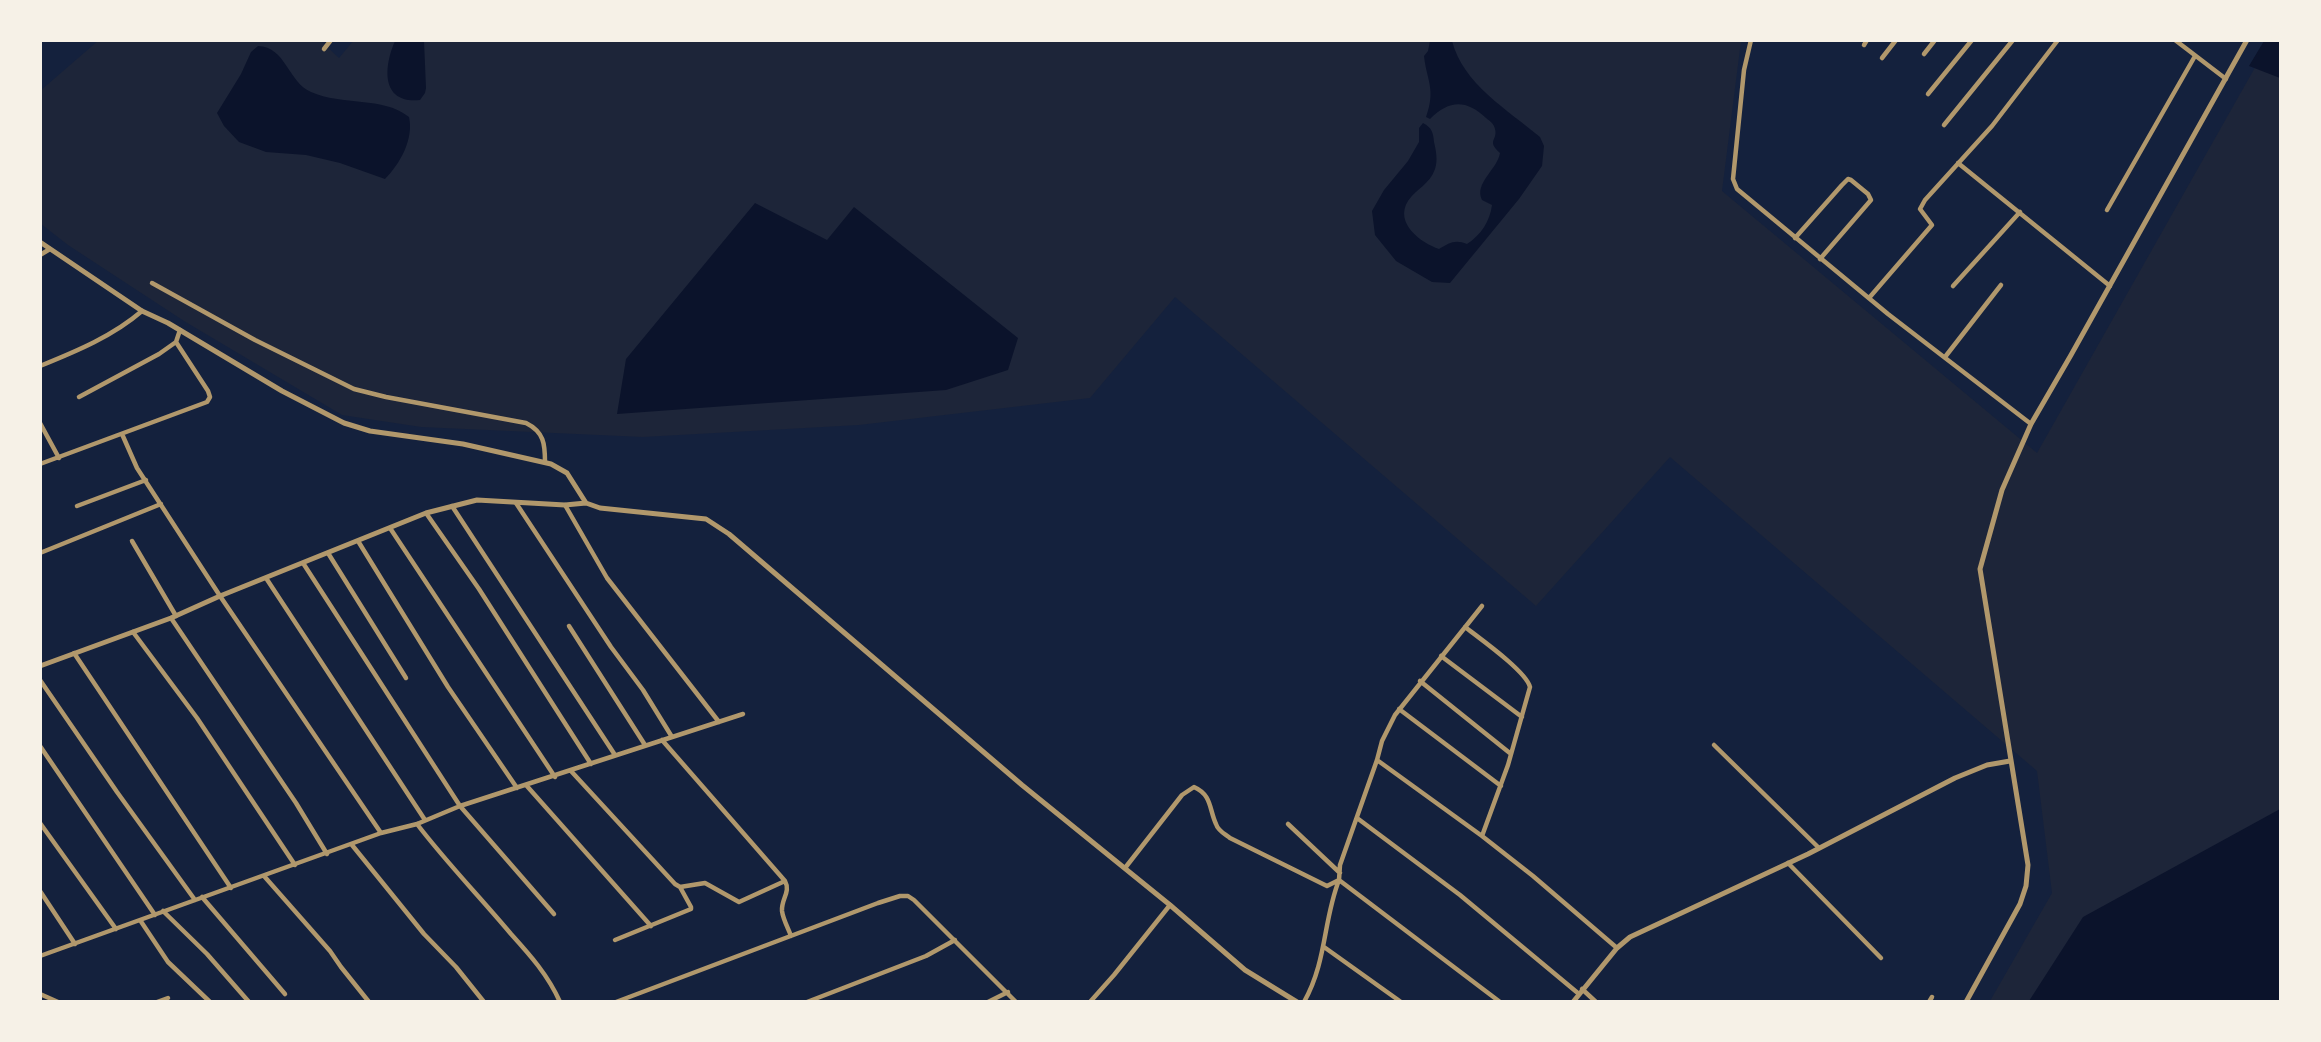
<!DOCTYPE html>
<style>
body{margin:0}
#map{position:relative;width:2321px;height:1042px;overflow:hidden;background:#14213d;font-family:Signika,sans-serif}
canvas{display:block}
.frame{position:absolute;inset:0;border:42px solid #f6f1e7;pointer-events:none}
</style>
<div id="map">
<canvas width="2321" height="1042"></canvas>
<div class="frame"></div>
</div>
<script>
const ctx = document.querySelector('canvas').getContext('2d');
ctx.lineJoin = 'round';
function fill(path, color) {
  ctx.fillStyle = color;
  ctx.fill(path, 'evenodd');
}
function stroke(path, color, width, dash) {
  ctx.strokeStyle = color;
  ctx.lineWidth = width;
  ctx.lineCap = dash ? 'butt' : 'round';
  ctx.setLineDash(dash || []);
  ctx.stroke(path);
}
fill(new Path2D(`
 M 99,40 L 321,41 L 339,58 L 354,40 L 1741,41 L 1722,191 L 2037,453 L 2270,41 L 2280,41 L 2280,1001 L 1990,1001 L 2052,893 L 2037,771 L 1670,457 L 1536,606 L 1175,297 L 1090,398 L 859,425 L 643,437 L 421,427 L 342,415 L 184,321 L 68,245 L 41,224 L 40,91 Z`), '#1d2539');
fill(new Path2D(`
 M 395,41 L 424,41 L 426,88 L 425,93 L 420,100 C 380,104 384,66 395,41 Z
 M 1430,41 L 1452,41 C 1463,84 1508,110 1540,137 L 1544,146 L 1542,166 L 1519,199 L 1450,283 L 1432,282 L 1396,261 L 1375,235 L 1372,211 L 1384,190 L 1408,161 L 1419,142 L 1419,128 L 1423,123 C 1432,128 1433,132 1434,142 C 1436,150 1438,161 1435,169 C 1430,184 1416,189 1408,201 C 1394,223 1421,243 1439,249 C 1449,243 1455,239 1467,244 C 1481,235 1490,221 1492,205 L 1482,200 C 1474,183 1497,170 1500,153 C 1486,140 1498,141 1495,129 C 1494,124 1490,121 1486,118 C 1466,99 1449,100 1430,119 L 1426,117 C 1436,89 1427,82 1424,56 L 1428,51 Z
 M 2264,41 L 2280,41 L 2280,78 L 2249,66 Z
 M 258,46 C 286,47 288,82 311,92 C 342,106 383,96 409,117 C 414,139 400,164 385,179 L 340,163 L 306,155 L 266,152 L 239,142 L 224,126 L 217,113 L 241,74 L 251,52 Z
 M 755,203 L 827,240 L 854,207 L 1018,338 L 1008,370 L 946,390 L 617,414 L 626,359 Z
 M 2280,809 L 2280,1001 L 2029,1001 L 2083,917 Z`), '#0b132b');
stroke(new Path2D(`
 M 1751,40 L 1744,70 L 1733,179 L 1737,189 L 1888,314 L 2031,424
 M 2175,40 L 2226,79
 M 1864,45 L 1867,40
 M 324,49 L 331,40
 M 1924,54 L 1935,40
 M 1882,58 L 1896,40
 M 1928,94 L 1972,40
 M 1944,125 L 2013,40
 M 1958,163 L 2110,286
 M 2107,210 L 2195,56
 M 1795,238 L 1842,185 L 1848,179 L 1851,180 L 1868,194 L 1871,200 L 1820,259
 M 40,255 L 50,249
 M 152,283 L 255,340 L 354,389 L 386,397 L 526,423 C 544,432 545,444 545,462
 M 1953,286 L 2020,212
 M 1869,298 L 1932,225 L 1920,209 L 1925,200 L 1992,126 L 2058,40
 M 1945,357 L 2001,285
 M 40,366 C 77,351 113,336 142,311
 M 79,397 L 159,354 L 176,342 L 180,330
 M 40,423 L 59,458
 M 122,434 L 137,468 L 220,596 L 381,833
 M 40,464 L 207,402 L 210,397 L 208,391 L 176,342
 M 516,503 L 611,647 L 643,690 L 672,737
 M 565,505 L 607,578 L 719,722
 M 77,506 L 146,480
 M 452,506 L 615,755
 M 426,513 L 479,589 L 591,764
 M 390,528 L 555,777
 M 132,541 L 176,616
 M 358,541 L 448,687 L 517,788
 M 40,553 L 161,504
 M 328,553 L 406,678
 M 303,563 L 460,806 L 554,914
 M 266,578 L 425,820
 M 1482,606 L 1395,715 L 1382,741 L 1377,760 L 1340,865 L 1339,880 L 1500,1002
 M 171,618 L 296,803 L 327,854
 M 569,626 L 645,745
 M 1465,627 C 1479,638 1526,671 1530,687 L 1508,765 L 1482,836
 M 133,632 L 197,718 L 295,865
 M 74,653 L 231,888
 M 1441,656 L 1522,717
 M 40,680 L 117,792 L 195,900
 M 1420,681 L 1511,754
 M 1399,709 L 1501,786
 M 662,740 L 785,881 C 791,892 781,899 782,911 C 783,919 788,928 791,936
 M 1714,745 L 1819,848
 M 40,746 L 155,915
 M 1377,760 L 1482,836 L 1533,876 L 1617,948
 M 571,771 L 675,884 L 680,887 L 705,883 L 739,902 L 785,881
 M 526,785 L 651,926
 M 1357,818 L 1460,895 L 1579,994
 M 40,823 L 116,929
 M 417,824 C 446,862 480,897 511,934 C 530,955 548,975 560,1002
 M 1288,824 L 1340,873
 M 352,845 L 424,934 L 456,967 L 484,1002
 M 1788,863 L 1881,958
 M 1125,868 L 1182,795 L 1194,787 C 1212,795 1209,809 1216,824 C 1218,831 1225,834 1230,838 L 1327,886 L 1339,880
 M 264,876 L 330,951 L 341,967 L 369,1002
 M 40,891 L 75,944
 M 202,897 L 285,994
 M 163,911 L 207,954 L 249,1002
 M 140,920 L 168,962 L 210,1002
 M 615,940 L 691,909 L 691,907 L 680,887
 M 1324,947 L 1401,1002
 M 40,956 L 381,833 L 417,824 L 460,806 L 743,714
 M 1582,989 L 1596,1002
 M 40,994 L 58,1002
 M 157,1002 L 168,998
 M 616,1002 L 878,903 L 900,896 L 908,896 L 914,900 L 1016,1002
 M 807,1002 L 926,956 L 955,940
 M 988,1002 L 1008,992
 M 1090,1002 L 1114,975 L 1170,905
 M 1304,1002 C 1327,961 1323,921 1339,880
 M 1929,1002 L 1932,997`), '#b1986c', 4.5);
stroke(new Path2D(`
 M 40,242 L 142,311 L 168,323 L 282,391 L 344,423 L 370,431 L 463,444 L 551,464 L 567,473 L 586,503 L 600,508 L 706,519 L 729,534 L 1022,785 L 1170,905 L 1245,970 L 1297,1002
 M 40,666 L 171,618 L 220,596 L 426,513 L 477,500 L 565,505 L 586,503
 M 1573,1002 L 1617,948 L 1630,937 L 1808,854 L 1955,778 L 1987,765 L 2010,761
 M 1966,1002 L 2020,904 L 2026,886 L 2028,865 L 1980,569 L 2002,490 L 2031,424 L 2071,355 L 2247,40`), '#b1986c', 5);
</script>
